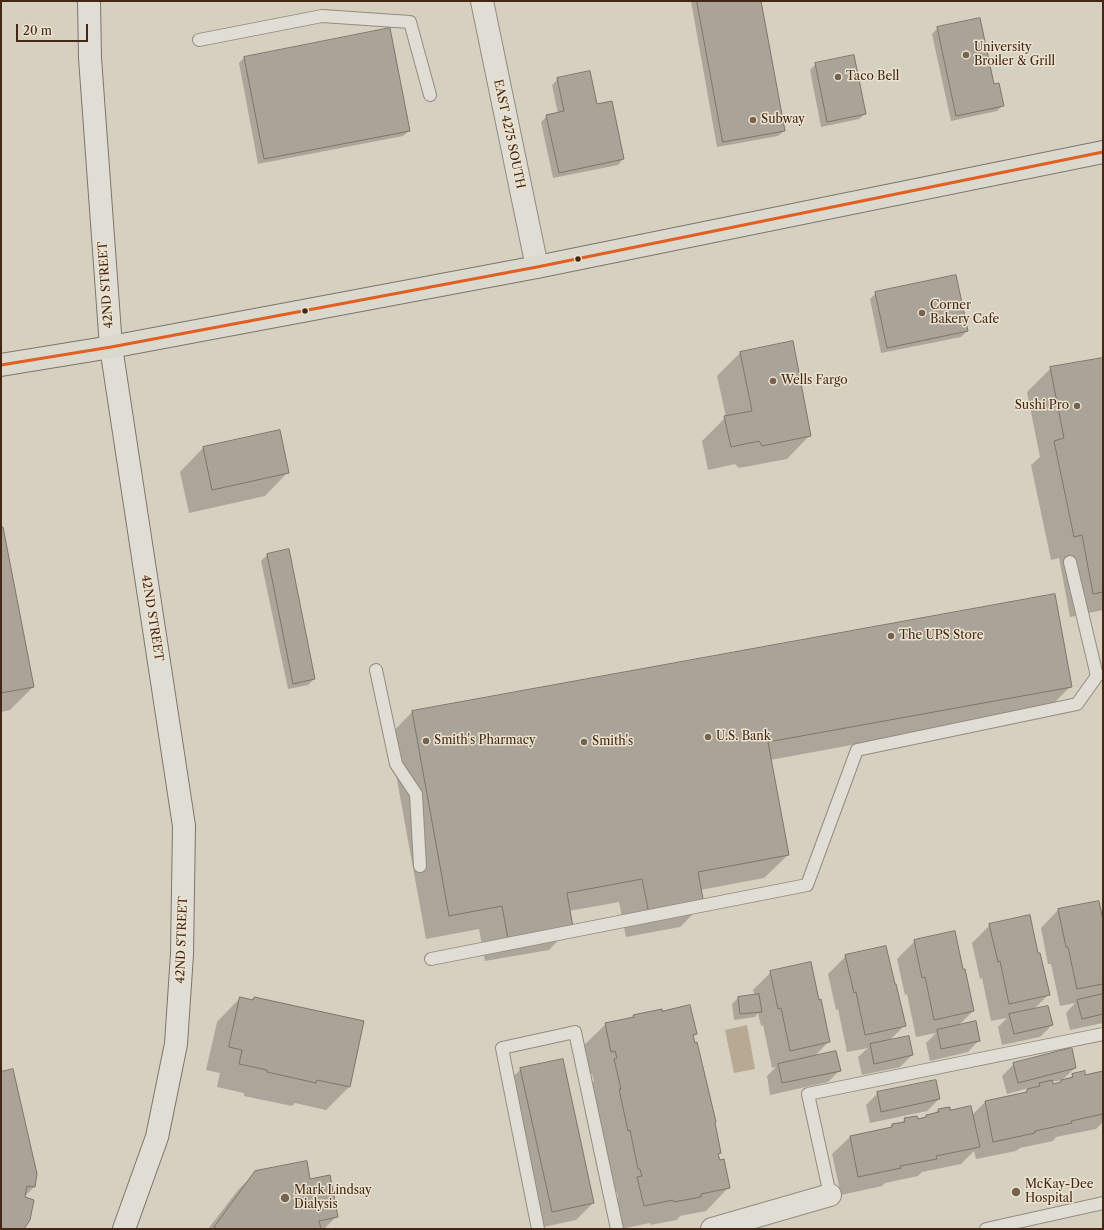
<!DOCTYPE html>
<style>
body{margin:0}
#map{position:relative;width:1104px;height:1230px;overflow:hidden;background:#d6d0c0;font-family:"Libre Caslon Text",serif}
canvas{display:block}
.frame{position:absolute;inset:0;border:2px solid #442614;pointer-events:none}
.scale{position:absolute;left:16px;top:24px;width:72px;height:18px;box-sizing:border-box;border:2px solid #442614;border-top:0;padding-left:5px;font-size:12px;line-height:14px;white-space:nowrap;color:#442614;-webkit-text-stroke:3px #ebe3d0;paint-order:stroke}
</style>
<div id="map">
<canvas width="1104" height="1230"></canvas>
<div class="frame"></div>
<div class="scale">20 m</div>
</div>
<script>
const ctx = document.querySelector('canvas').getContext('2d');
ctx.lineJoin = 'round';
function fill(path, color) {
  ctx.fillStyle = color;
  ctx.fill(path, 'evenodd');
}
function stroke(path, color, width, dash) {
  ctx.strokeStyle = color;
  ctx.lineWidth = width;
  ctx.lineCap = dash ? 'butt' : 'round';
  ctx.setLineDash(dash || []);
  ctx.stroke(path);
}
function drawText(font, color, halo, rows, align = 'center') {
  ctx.font = font + ' "Libre Caslon Text",serif';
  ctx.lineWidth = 3;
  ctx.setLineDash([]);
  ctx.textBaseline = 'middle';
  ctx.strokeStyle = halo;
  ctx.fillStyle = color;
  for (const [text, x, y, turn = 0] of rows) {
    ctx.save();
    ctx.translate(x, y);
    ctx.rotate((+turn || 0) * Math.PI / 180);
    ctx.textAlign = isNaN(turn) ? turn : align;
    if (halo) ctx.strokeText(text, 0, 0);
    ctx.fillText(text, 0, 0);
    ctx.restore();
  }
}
fill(new Path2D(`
 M 747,1025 L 755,1069 L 734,1073 L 725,1030 Z`), '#b8aa92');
fill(new Path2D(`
 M 691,1 L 760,1 L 784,131 L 778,136 L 717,147 Z
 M 938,28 L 994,85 L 1003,105 L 997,111 L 951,121 L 932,34 Z
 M 245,57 L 409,131 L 403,136 L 258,164 L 239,63 Z
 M 816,64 L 865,114 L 859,119 L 821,127 L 810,70 Z
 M 558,79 L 596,105 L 623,159 L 618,165 L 553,178 L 541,122 L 547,116 L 558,114 L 552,85 Z
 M 876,293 L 967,331 L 961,337 L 881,353 L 870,299 Z
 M 740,353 L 810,435 L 787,459 L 739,468 L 735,464 L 708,470 L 702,441 L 726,417 L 717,376 Z
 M 1103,359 L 1103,610 L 1070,617 L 1059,558 L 1051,560 L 1031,465 L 1040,457 L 1027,392 L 1051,368 Z
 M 279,431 L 288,472 L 265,496 L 189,513 L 180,472 L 203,448 Z
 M 1,528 L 33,687 L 10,710 L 1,712 Z
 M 288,550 L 314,679 L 308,685 L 288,689 L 261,561 L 267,555 Z
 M 1071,686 L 1048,709 L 770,760 L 788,855 L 764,878 L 700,890 L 703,904 L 680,927 L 626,937 L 619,902 L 569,911 L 572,926 L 549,950 L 485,961 L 479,929 L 426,939 L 389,736 L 412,712 Z
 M 1058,910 L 1103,925 L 1103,1023 L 1070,1030 L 1066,1013 L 1075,1003 L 1060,1006 L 1051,964 L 1048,964 L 1041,928 Z
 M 990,925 L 1037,954 L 1048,995 L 1033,1010 L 1052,1025 L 1040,1037 L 1002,1045 L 998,1027 L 1007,1018 L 991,1021 L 982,978 L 980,979 L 972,943 Z
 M 915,941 L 962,970 L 973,1011 L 958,1026 L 979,1040 L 968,1052 L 930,1061 L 926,1043 L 936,1033 L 916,1037 L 907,994 L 905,995 L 897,959 Z
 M 846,956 L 904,1026 L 889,1041 L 912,1055 L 900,1067 L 862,1075 L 858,1057 L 868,1048 L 847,1052 L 838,1009 L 836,1010 L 828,974 Z
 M 771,972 L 819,1001 L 829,1041 L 814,1057 L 840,1070 L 828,1082 L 770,1095 L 767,1076 L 776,1067 L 772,1068 L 763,1025 L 761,1026 L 758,1013 L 755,1017 L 734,1020 L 732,1004 L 738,998 L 755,996 L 753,990 Z
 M 240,998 L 251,1001 L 254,998 L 349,1087 L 326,1110 L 295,1103 L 292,1106 L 244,1096 L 244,1093 L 217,1087 L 220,1073 L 206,1070 L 217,1022 Z
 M 662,1013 L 696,1034 L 693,1037 L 720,1153 L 718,1155 L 729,1187 L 706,1211 L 680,1216 L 677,1220 L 650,1225 L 650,1223 L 621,1229 L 615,1201 L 618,1197 L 617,1192 L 615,1192 L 592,1083 L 594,1081 L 592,1074 L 588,1075 L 582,1047 L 606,1024 L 630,1019 L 634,1016 Z
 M 1014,1064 L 1075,1068 L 1062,1080 L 1069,1079 L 1073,1075 L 1085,1076 L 1103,1072 L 1103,1122 L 1096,1129 L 1056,1137 L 1053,1141 L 1020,1148 L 1016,1151 L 976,1159 L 974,1151 L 961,1164 L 922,1172 L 918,1176 L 885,1183 L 882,1186 L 841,1195 L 832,1154 L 850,1137 L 889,1128 L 892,1125 L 900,1124 L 905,1119 L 917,1120 L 924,1119 L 927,1116 L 934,1114 L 938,1110 L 972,1115 L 985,1102 L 1024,1093 L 1029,1088 L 1007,1094 L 1002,1076 ZM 1063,1080 L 1059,1083 L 1052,1085 L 1051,1082 Z
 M 521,1069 L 593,1203 L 576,1220 L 534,1229 L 503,1087 Z
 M 1,1073 L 34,1187 L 23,1198 L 23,1229 L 1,1229 Z
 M 878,1093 L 939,1099 L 927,1111 L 870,1123 L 866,1105 Z
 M 256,1172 L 310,1180 L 337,1216 L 324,1229 L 208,1229 L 238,1190 Z`), '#0003');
const building = new Path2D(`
 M 697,1 L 761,1 L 785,131 L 723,142 Z
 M 980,18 L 994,84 L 999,83 L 1004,106 L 956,116 L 937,27 Z
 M 390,28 L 410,131 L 264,159 L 244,57 Z
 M 854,55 L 866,114 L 827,122 L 815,63 Z
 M 590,71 L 597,104 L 612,101 L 624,159 L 559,173 L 546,115 L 564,111 L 557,78 Z
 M 956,275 L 968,331 L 887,348 L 875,292 Z
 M 793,341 L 811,436 L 762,446 L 759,441 L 731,447 L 724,416 L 752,411 L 740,352 Z
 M 1103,358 L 1103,592 L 1093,594 L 1082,535 L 1074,537 L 1054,441 L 1064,438 L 1050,367 Z
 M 280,430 L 289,473 L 212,490 L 203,447 Z
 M 1,527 L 3,527 L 34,687 L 1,693 Z
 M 289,549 L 315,679 L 293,684 L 267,554 Z
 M 1055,594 L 1072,687 L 768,742 L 789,855 L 698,872 L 704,904 L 649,914 L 642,879 L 567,893 L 573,927 L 508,939 L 502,906 L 449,916 L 412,711 Z
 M 1099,901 L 1103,920 L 1103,984 L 1077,989 L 1068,947 L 1066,947 L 1058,909 Z
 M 1030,915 L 1038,953 L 1040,953 L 1050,995 L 1009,1004 L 1000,961 L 998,962 L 989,924 Z
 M 955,931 L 963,969 L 965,969 L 974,1011 L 934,1020 L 925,977 L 922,978 L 914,940 Z
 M 886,946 L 895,984 L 896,984 L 906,1026 L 865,1035 L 856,992 L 854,993 L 845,955 Z
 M 811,962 L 819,1000 L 821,999 L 830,1042 L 790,1051 L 781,1008 L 778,1009 L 770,971 Z
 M 759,994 L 762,1012 L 740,1014 L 738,997 Z
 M 1103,994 L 1103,1014 L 1082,1019 L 1077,1000 Z
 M 240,997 L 253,1000 L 254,997 L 364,1021 L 350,1087 L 317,1080 L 316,1083 L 267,1072 L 267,1070 L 239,1064 L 242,1050 L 229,1047 Z
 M 690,1005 L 697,1034 L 693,1035 L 695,1043 L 697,1042 L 716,1122 L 715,1123 L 721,1153 L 718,1154 L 720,1160 L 724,1159 L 730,1188 L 701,1194 L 701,1197 L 674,1202 L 673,1200 L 644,1206 L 637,1177 L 642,1176 L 640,1169 L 638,1169 L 630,1130 L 628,1131 L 619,1089 L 621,1089 L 614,1059 L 617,1058 L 615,1051 L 611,1052 L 605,1023 L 634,1017 L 633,1015 L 662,1009 L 662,1011 Z
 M 1048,1006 L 1053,1025 L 1014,1034 L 1009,1014 Z
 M 976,1021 L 980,1041 L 941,1049 L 937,1030 Z
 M 909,1036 L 913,1055 L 874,1064 L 870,1044 Z
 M 1072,1048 L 1076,1068 L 1018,1083 L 1013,1063 Z
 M 836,1051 L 841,1071 L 782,1083 L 778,1064 Z
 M 563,1059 L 594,1203 L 552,1212 L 520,1068 Z
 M 13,1069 L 37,1174 L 35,1187 L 27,1186 L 25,1197 L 34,1200 L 30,1220 L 24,1229 L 1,1229 L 1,1072 Z
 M 1085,1071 L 1085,1075 L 1103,1071 L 1103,1114 L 1071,1121 L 1072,1123 L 1035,1131 L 1035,1133 L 993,1142 L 985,1101 L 1027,1092 L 1027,1089 L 1040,1086 L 1039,1083 L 1052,1080 L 1053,1084 L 1061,1082 L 1061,1080 L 1073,1077 L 1072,1074 Z
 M 936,1080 L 940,1099 L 881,1112 L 877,1092 Z
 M 971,1106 L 980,1147 L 936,1156 L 937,1159 L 900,1166 L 901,1168 L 858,1177 L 850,1136 L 892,1127 L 892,1124 L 905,1122 L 904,1118 L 917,1116 L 918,1119 L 926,1117 L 926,1115 L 939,1112 L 938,1109 L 950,1107 L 950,1110 Z
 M 307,1161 L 310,1179 L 330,1175 L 338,1217 L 319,1221 L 321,1229 L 217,1229 L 214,1227 L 255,1171 Z`);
fill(building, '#aaa398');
stroke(building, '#7d756a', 1);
const lane = new Path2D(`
 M 199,40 L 322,16 L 410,22 L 430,95
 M 376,670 L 396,764 L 416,794 L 420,866
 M 431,959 L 807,885 L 857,750 L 1077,704 L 1097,676 L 1070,562
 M 830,1195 L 808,1094 L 1103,1034
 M 538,1229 L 502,1048 L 575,1032 L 617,1229
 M 986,1229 L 1103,1203`);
const street = new Path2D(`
 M 482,1 L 537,267
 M 712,1229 L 830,1195`);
const secondary = new Path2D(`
 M 89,1 L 90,58 L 111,347 L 184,826 L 182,954 L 176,1044 L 157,1137 L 124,1229`);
const primary = new Path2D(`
 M 1,365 L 111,347 L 537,267 L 1103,152`);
stroke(lane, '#938b80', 14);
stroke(street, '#938b80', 24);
stroke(secondary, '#7d756a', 24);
stroke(primary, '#7d756a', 24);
stroke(lane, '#e0ddd5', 12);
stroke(street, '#e0ddd5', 22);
stroke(secondary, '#e0ddd5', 22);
stroke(primary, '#dbd8ce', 22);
stroke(new Path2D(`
 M 1,365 L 111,347 L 537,267 L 1103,152`), '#e15f21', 3);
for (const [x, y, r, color] of [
 [966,55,4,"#776250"],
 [838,77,4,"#776250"],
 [753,120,4,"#776250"],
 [578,259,3.5,"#442614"],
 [305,311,3.5,"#442614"],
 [922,313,4,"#776250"],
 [773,381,4,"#776250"],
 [1077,406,4,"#776250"],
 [891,636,4,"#776250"],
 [708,737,4,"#776250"],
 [426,741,4,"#776250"],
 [584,742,4,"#776250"],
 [1016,1192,5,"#776250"],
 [285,1198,5,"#776250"]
]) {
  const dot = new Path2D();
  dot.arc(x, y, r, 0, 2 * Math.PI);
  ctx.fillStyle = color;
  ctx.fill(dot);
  stroke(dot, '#ebe3d0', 1.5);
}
drawText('12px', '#442614', '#ebe3d0', [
 ["University",974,48],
 ["Broiler & Grill",974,62],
 ["Taco Bell",846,77],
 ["Subway",761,120],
 ["Corner",930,306],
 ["Bakery Cafe",930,320],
 ["Wells Fargo",781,381],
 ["Sushi Pro",1069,406,"right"],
 ["The UPS Store",899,636],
 ["U.S. Bank",716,737],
 ["Smith's Pharmacy",434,741],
 ["Smith's",592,742],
 ["McKay-Dee",1025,1185],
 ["Hospital",1025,1199],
 ["Mark Lindsay",294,1191],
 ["Dialysis",294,1205]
], 'left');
drawText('12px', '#442614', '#ebe3d0', [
 ["EAST 4275 SOUTH",509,134,78],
 ["42ND STREET",106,285,-94],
 ["42ND STREET",152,618,81],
 ["42ND STREET",182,940,-88]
]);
</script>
